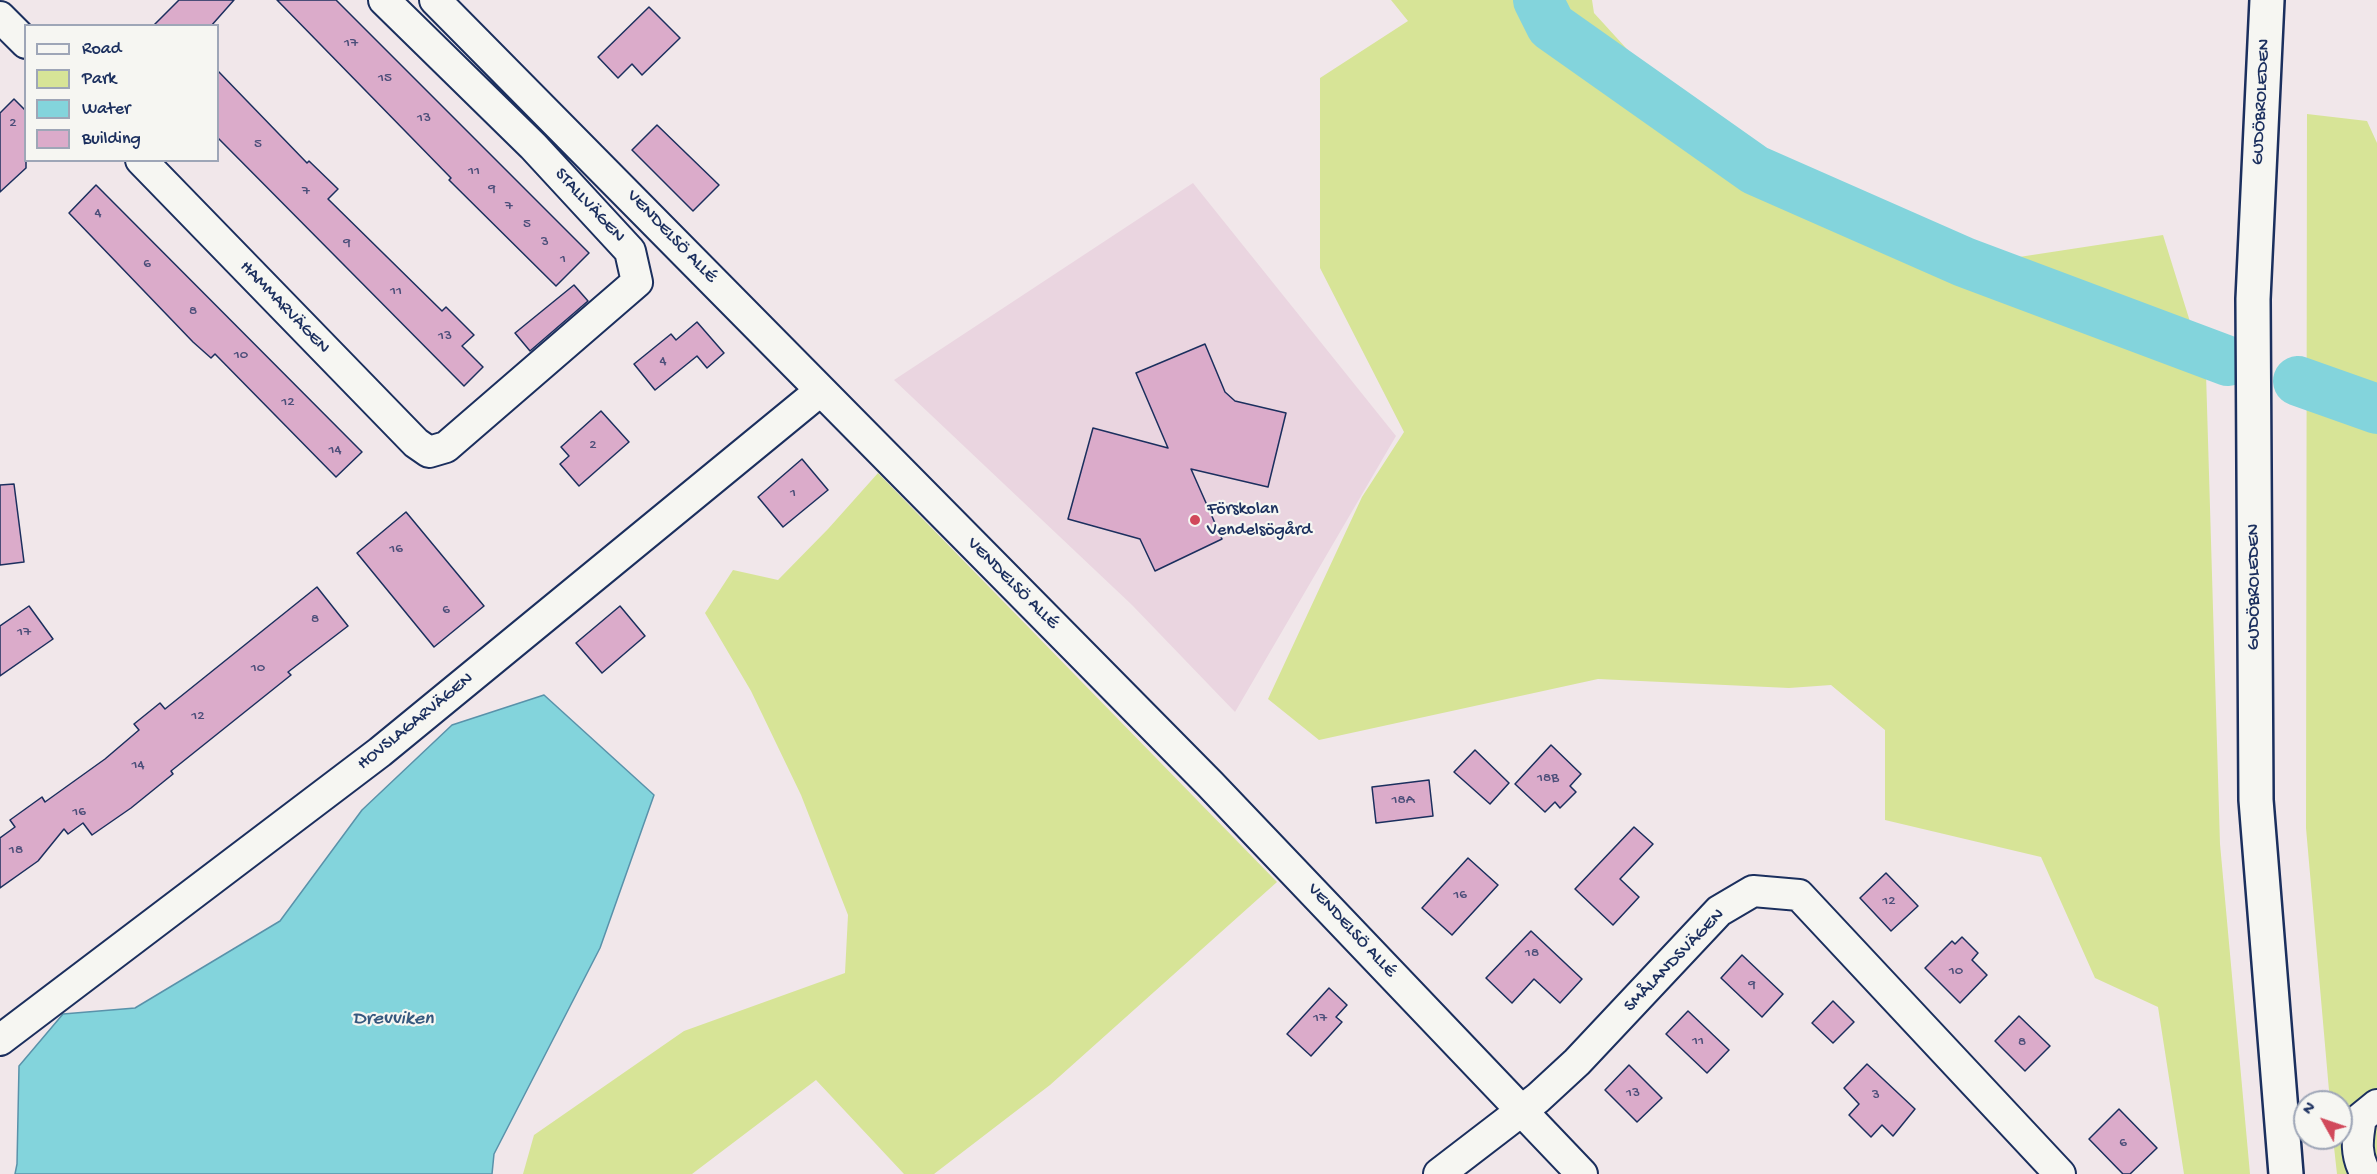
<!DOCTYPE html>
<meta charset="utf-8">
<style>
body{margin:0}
#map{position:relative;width:2377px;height:1174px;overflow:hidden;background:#f1e7ea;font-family:"Gochi Hand",sans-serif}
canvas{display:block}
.legend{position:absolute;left:24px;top:24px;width:195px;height:138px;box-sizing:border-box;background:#f6f6f2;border:2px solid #9ea6b7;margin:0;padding:8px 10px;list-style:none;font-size:18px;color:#1b2f5e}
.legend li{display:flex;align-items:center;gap:12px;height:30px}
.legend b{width:30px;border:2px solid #9ea6b7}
.north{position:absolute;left:2293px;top:1090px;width:60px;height:60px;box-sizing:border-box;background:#f6f6f2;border:2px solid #9ea6b7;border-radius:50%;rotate:310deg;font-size:16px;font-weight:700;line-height:24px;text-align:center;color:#1b2f5e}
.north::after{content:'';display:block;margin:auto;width:21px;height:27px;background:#d1495b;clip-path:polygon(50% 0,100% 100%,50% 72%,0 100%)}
</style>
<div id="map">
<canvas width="2377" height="1174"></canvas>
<ul class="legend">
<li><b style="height:8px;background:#f6f6f2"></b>Road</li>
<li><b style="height:16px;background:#d7e497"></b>Park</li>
<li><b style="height:16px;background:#83d4dc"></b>Water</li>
<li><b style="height:16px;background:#dbabca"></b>Building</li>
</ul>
<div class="north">N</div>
</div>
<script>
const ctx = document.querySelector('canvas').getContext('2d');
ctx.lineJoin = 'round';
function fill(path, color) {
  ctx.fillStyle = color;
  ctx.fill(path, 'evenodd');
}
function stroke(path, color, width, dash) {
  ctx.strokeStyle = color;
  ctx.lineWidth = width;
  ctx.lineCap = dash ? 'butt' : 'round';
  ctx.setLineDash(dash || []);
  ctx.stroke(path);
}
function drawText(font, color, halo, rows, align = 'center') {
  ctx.font = font + ' "Gochi Hand",sans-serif';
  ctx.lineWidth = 4.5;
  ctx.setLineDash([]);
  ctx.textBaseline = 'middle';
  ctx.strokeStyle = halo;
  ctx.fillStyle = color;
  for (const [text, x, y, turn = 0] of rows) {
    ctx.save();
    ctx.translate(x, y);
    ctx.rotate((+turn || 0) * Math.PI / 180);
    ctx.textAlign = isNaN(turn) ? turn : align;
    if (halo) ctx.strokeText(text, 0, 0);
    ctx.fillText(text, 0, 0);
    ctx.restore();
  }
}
fill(new Path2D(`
 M 1193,183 L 1396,436 L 1235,712 L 1132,605 L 894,380 Z`), '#ead5e0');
fill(new Path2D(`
 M 1391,0 L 1592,0 L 1594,13 L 1761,196 L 2006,259 L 2163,235 L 2206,373 L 2220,844 L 2250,1174 L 2184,1174 L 2158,1007 L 2095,978 L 2041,857 L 1885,820 L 1885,730 L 1831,685 L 1789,688 L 1598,679 L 1319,740 L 1268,699 L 1362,497 L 1404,432 L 1320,268 L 1320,78 L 1408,21 Z
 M 2307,114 L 2367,121 L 2377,143 L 2377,1174 L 2337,1174 L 2333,1138 L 2341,1138 L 2341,1102 L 2330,1102 L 2306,828 Z
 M 878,473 L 1277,882 L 1050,1085 L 934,1174 L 904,1174 L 816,1080 L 692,1174 L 523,1174 L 534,1135 L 684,1031 L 845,973 L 848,915 L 801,795 L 751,691 L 705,613 L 733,570 L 778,580 L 828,529 Z`), '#d7e497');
const water = new Path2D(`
 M 544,695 L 654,795 L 600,948 L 494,1154 L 492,1174 L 15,1174 L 17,1164 L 19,1066 L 63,1014 L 135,1008 L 280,921 L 362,810 L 452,725 Z`);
fill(water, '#83d4dc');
stroke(water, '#5992aa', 1.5);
stroke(new Path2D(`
 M 1538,0 L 1551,26 L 1755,170 L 1964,262 L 2228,361
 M 2298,381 L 2377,409`), '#83d4dc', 50);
const building = new Path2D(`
 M 179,0 L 234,0 L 211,26 L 153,26 Z
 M 277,0 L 336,0 L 589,253 L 556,286 L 449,180 L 451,178 Z
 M 649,7 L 680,38 L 642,75 L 632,64 L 618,78 L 598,57 Z
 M 218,71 L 307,163 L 309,161 L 338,189 L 328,199 L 442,311 L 446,307 L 474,335 L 462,346 L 483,367 L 464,386 L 218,138 Z
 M 14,99 L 26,111 L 26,168 L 0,192 L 0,113 Z
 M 657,125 L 719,185 L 693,211 L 632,150 Z
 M 96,185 L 362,452 L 336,477 L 215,354 L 211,358 L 193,342 L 69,213 Z
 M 574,285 L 588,301 L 530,351 L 515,333 Z
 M 697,322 L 724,353 L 707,368 L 697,356 L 655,390 L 634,364 L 671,334 L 676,340 Z
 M 1205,344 L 1225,392 L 1235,401 L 1286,413 L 1268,487 L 1191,469 L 1222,539 L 1155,571 L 1140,539 L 1068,519 L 1093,428 L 1168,448 L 1136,373 Z
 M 601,411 L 629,442 L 579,486 L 560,464 L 569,456 L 561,447 Z
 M 802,459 L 828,490 L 783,527 L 758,497 Z
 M 14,484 L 24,562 L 0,565 L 0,485 Z
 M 406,512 L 484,606 L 434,647 L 357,553 Z
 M 317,587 L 348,626 L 288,672 L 291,675 L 171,771 L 173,774 L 131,808 L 92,835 L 83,823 L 68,834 L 64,829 L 38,861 L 0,888 L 0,838 L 15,827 L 10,820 L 42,797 L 45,802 L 105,759 L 139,730 L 134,724 L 160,703 L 165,709 Z
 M 29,606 L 53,639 L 0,676 L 0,626 Z
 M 620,606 L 645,636 L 602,673 L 576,643 Z
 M 1551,745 L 1581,774 L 1570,786 L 1576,792 L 1560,808 L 1555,802 L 1545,812 L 1515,784 Z
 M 1475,750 L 1509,783 L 1490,804 L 1454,772 Z
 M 1429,780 L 1433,816 L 1376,823 L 1372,787 Z
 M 1634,827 L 1653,844 L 1620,879 L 1639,897 L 1613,925 L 1575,889 Z
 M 1468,858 L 1498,885 L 1452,935 L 1422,908 Z
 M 1886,873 L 1918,906 L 1891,931 L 1860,898 Z
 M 1531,931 L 1582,979 L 1560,1003 L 1534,979 L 1512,1003 L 1486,978 Z
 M 1962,937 L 1978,953 L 1972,960 L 1987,975 L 1960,1003 L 1925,968 L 1952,941 L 1955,944 Z
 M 1742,955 L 1783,994 L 1762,1017 L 1721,978 Z
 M 1329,988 L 1347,1005 L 1336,1017 L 1342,1022 L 1311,1056 L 1287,1034 Z
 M 1833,1001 L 1854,1022 L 1833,1043 L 1812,1023 Z
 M 1688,1011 L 1729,1050 L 1707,1073 L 1666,1034 Z
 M 2019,1016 L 2050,1046 L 2025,1071 L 1995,1041 Z
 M 1867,1064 L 1915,1109 L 1893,1136 L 1882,1125 L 1871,1137 L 1849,1115 L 1859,1104 L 1844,1088 Z
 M 1629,1065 L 1662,1098 L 1637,1122 L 1605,1090 Z
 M 2119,1109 L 2157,1148 L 2130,1174 L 2123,1174 L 2089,1139 Z`);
fill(building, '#dbabca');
stroke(building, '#1b2f5e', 1.5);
const street = new Path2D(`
 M 435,0 L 1210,784 L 1582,1174
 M 0,17 L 26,43
 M 141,160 L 416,443 L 429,452 L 446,447 L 637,282 L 630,251 L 533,146 L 384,0
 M 0,1040 L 380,752 L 820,391
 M 1439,1174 L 1538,1098 L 1577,1062 L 1719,911 L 1753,891 L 1799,895 L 2060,1174
 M 2366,1174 C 2355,1155 2357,1140 2361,1118 L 2377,1105`);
const secondary = new Path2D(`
 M 2267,0 L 2253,299 L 2256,800 L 2286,1174`);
stroke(street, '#1b2f5e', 34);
stroke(secondary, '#1b2f5e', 38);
stroke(street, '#f6f6f2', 30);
stroke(secondary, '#f6f6f2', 33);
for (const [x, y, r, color] of [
 [1195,520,6,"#d1495b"]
]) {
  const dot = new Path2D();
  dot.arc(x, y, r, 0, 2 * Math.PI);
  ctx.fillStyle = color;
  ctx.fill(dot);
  stroke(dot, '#f6f6f2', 2);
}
drawText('15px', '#4b4e79', null, [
 ["17",351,44],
 ["15",385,79],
 ["13",424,119],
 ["2",13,124],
 ["5",258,145],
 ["11",474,172],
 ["9",492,190],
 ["7",306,192],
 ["7",509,207],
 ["4",98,214],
 ["5",527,225],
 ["3",545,243],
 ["9",347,244],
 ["1",563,260],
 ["6",147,265],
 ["11",396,292],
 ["8",193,312],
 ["13",445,337],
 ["10",241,356],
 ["4",663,362],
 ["12",288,403],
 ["2",593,446],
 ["14",335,451],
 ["1",793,494],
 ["16",396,550],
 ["6",446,611],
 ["8",315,620],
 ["17",24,633],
 ["10",258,669],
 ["12",198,717],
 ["14",138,766],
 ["18B",1548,779],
 ["18A",1403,801],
 ["16",79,813],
 ["18",16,851],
 ["16",1460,896],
 ["12",1889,902],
 ["18",1532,954],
 ["10",1956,972],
 ["9",1752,986],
 ["17",1320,1019],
 ["11",1698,1042],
 ["8",2022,1043],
 ["13",1633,1094],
 ["3",1876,1096],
 ["6",2123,1144]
]);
drawText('18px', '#1b2f5e', '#f6f6f2', [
 ["GUDÖBROLEDEN",2262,102,-87],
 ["STALLVÄGEN",589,206,47],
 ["VENDELSÖ ALLÉ",671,237,46],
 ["HAMMARVÄGEN",284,308,46],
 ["VENDELSÖ ALLÉ",1012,584,45],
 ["GUDÖBROLEDEN",2255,587,-90],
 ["HOVSLAGARVÄGEN",416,722,-39],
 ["VENDELSÖ ALLÉ",1351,931,47],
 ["SMÅLANDSVÄGEN",1675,961,-46]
]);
drawText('18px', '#1b2f5e', '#f6f6f2', [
 ["Förskolan",1207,510],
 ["Vendelsögård",1207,531]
], 'left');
drawText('italic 20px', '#35587e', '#f6f6f2', [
 ["Drevviken",393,1020]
]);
</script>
